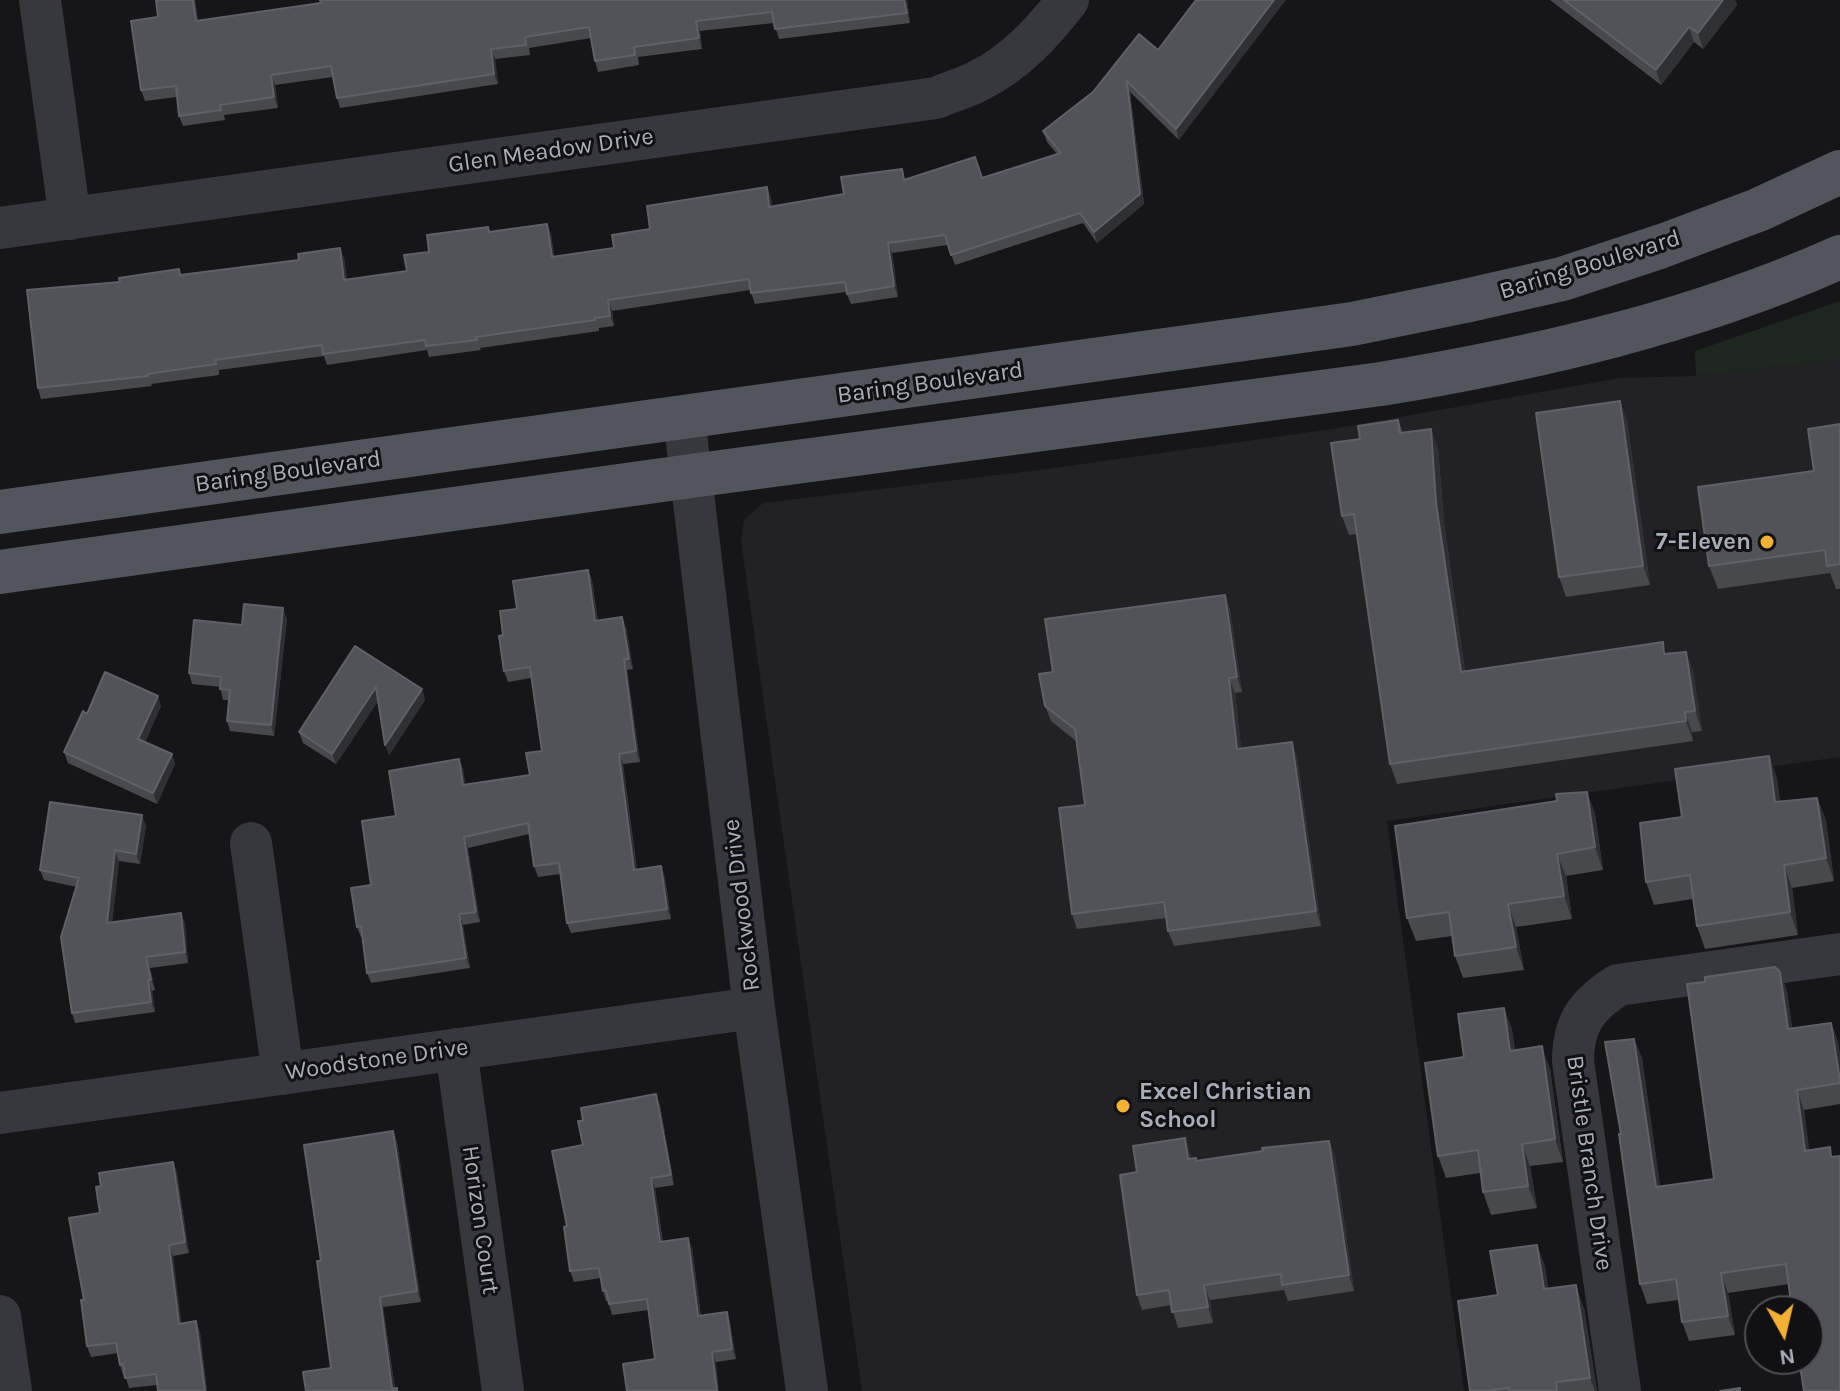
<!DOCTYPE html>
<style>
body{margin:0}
#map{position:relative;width:1840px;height:1391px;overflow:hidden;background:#161618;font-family:Karla,sans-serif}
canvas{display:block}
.north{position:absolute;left:1744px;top:1295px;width:80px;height:80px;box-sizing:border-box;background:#111113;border:2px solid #4d4f55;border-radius:50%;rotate:172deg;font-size:22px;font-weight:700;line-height:32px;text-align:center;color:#a8adb8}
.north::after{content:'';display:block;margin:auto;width:28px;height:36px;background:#f2b134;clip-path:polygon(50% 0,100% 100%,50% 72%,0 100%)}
</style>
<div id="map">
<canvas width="1840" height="1391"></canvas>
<div class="north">N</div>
</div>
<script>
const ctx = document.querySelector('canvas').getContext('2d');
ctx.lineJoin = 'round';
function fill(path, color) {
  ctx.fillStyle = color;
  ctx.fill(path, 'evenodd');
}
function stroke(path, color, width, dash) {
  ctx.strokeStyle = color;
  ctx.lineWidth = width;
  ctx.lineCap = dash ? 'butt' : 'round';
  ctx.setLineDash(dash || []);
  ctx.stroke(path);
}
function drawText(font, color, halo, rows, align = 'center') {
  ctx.font = font + ' Karla,sans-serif';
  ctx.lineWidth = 6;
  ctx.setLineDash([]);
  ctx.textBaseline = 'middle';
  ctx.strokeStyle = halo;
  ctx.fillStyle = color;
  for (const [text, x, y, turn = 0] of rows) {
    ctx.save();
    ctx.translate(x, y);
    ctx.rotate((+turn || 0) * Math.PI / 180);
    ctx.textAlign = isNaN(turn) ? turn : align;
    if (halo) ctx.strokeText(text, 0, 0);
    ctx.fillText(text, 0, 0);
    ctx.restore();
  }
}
fill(new Path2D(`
 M 1840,360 L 1840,757 L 1387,821 L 1464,1391 L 862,1391 L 741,542 L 744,520 L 763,503 L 1040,470 L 1332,429 L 1620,378 L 1696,376 Z`), '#222225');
fill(new Path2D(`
 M 1840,301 L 1840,360 L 1696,376 L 1695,351 Z`), '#1e261f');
stroke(new Path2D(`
 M 40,0 L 70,219
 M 0,228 L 936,98 C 949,92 965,88 978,81 C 1015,63 1043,32 1068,0
 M 684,417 L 754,1008 L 807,1391
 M 251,843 L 283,1074
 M 456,1049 L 503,1391
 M 0,1113 L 754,1008
 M 0,1316 L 11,1391
 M 1620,1391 L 1573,1061 C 1573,1023 1587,1005 1618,985 L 1840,954`), '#37383d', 42);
stroke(new Path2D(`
 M 0,512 L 1352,324 L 1465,301 L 1562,279 L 1662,246 L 1758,210 L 1840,172
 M 0,572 L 691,476 L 1381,384 C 1539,358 1694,322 1840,257`), '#53555c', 44);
fill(new Path2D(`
 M 156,0 L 195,0 L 198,20 L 321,3 L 320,0 L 907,0 L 910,23 L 779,39 L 774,23 L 700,31 L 702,49 L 638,57 L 639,65 L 598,72 L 595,61 L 591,38 L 529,48 L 530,55 L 495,59 L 498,84 L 340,108 L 337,98 L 333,77 L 275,85 L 278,108 L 224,115 L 225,120 L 183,126 L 179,116 L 177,97 L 145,101 L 141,90 L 158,17 Z
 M 1550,0 L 1735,0 L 1737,5 L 1703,49 L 1694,42 L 1661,85 Z
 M 1158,50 L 1179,140 L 1130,92 L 1144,204 L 1097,243 L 1083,223 L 955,265 L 948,245 L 892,253 L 898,297 L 851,304 L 846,292 L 755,304 L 750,290 L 612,311 L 614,326 L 599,328 L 599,331 L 480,348 L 481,350 L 429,357 L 427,350 L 327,365 L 324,356 L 219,370 L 219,375 L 151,384 L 152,386 L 41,399 L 38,388 L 120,282 L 179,269 L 181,275 L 344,258 L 347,280 L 407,271 L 429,252 L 488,227 L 490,232 L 547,224 L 551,234 L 554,256 L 614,248 L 650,229 L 767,187 L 771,198 L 772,206 L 844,194 L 906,179 L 982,178 L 1057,154 L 1047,142 L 1043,131 Z
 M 1398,420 L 1403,433 L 1438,448 L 1444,523 L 1465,671 L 1667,653 L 1693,671 L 1702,731 L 1692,732 L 1693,741 L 1397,784 L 1390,764 L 1357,534 L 1349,535 L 1342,516 L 1360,439 Z
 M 1627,420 L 1650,585 L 1566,597 L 1559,577 Z
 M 1840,424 L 1840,589 L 1836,589 L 1830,573 L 1718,589 L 1709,566 L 1814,471 Z
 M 588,570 L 592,580 L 598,621 L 626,627 L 633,669 L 627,670 L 640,762 L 623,764 L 637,870 L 665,877 L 671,919 L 571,933 L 567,923 L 560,874 L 538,877 L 534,866 L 529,834 L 468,848 L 480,922 L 463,925 L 470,968 L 371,983 L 367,973 L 362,937 L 361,937 L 357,927 L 396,816 L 459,759 L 463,769 L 465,784 L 530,775 L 542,751 L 531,678 L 508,682 L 504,671 L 503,635 L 517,609 Z
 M 1225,595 L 1230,610 L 1242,692 L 1235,693 L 1241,748 L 1297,757 L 1321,926 L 1174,946 L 1168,931 L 1166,918 L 1077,929 L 1072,914 L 1085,805 L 1076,741 L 1051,721 L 1045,706 L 1053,672 Z
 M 287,619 L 274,736 L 230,731 L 227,721 L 229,700 L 223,700 L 220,687 L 192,684 L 189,673 L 242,625 Z
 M 355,646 L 422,689 L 425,700 L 389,755 L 378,701 L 336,764 L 303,743 L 299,732 Z
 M 161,706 L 145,742 L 172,754 L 175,764 L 157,804 L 68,763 L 64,752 L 87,714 Z
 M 1769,756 L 1777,779 L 1780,801 L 1817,798 L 1826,821 L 1834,881 L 1792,888 L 1798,935 L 1705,949 L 1697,926 L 1693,899 L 1654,905 L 1646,882 L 1682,817 Z
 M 1587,792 L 1595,814 L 1603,870 L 1566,876 L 1572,919 L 1516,927 L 1524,970 L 1463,978 L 1455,956 L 1452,936 L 1416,941 L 1407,918 L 1557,801 Z
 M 146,825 L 140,864 L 119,861 L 112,922 L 181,913 L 185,924 L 188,963 L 150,968 L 155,990 L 152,991 L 155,1012 L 75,1023 L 72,1013 L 77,887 L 44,880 L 40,870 Z
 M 1780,972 L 1787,991 L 1792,1028 L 1831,1023 L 1838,1042 L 1840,1056 L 1840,1104 L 1804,1110 L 1809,1150 L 1789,1284 L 1728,1293 L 1735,1335 L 1689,1341 L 1682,1322 L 1679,1300 L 1647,1304 L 1640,1284 L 1621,1134 L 1634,1039 L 1642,1058 L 1660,1186 L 1714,1179 Z
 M 1504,1008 L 1512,1030 L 1515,1050 L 1550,1069 L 1563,1162 L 1530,1166 L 1537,1208 L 1491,1215 L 1483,1192 L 1480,1173 L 1446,1178 L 1438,1156 L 1464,1057 Z
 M 660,1105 L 674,1185 L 655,1188 L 663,1242 L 688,1238 L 692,1248 L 701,1316 L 730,1322 L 736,1359 L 716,1362 L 655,1359 L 648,1310 L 612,1315 L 608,1301 L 606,1301 L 603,1291 L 601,1278 L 574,1282 L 570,1271 L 567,1226 L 583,1145 Z
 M 393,1131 L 397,1142 L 421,1302 L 383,1307 L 395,1389 L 331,1368 L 321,1261 Z
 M 1329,1141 L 1335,1156 L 1354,1291 L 1288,1301 L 1284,1290 L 1210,1300 L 1213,1323 L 1178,1328 L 1171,1305 L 1142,1310 L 1137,1295 L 1137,1172 L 1190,1153 L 1191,1159 L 1197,1161 Z
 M 173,1162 L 177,1173 L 189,1253 L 173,1256 L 181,1323 L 200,1332 L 207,1391 L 158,1391 L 157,1385 L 129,1388 L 125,1375 L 123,1375 L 120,1365 L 118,1353 L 91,1357 L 87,1346 L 84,1300 L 100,1213 L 101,1186 Z
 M 1537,1245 L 1545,1267 L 1548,1289 L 1584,1308 L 1597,1391 L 1470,1391 L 1498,1295 Z`), '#47494d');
fill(new Path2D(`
 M 193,0 L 195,0 L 195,2 L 199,31 L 196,21 Z
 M 904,0 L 907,0 L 910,23 L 907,13 Z
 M 1274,0 L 1286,0 L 1179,140 L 1176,129 Z
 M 1723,0 L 1735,0 L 1737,5 L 1703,49 L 1698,33 Z
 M 696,21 L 700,31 L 702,49 L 699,38 Z
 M 1689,27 L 1694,42 L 1661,85 L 1656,70 Z
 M 491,49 L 495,59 L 498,84 L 494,74 Z
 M 271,75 L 275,85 L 278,108 L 274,97 Z
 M 1127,81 L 1130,92 L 1144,204 L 1097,243 L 1094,232 Z
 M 767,187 L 771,198 L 773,217 L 769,207 Z
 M 547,224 L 551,234 L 555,267 L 552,257 Z
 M 888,243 L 892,253 L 898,297 L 894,286 Z
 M 340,248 L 344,258 L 348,290 L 344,280 Z
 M 608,300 L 612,311 L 614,326 L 610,316 Z
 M 1620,401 L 1627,420 L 1650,585 L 1643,566 Z
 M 1431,429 L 1438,448 L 1444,523 L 1468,692 L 1461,672 L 1436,503 Z
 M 588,570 L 592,580 L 599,631 L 595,621 Z
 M 1225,595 L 1230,610 L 1242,692 L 1237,677 Z
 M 283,608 L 287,619 L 274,736 L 271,725 Z
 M 622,617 L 626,627 L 633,669 L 629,659 Z
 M 1686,652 L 1693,671 L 1702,731 L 1695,711 Z
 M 624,659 L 627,670 L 640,762 L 636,751 Z
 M 1229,678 L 1235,693 L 1243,764 L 1237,749 Z
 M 376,687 L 380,698 L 336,764 L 332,754 Z
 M 422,689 L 425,700 L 389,755 L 385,745 Z
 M 158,696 L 161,706 L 142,749 L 138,739 Z
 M 1685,712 L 1692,732 L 1693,741 L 1686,721 Z
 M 1292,742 L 1297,757 L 1321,926 L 1316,911 Z
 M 172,754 L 175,764 L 157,804 L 153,793 Z
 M 619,754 L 623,764 L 638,881 L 634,870 Z
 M 1769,756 L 1777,779 L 1783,825 L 1775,802 Z
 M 459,759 L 463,769 L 467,795 L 463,785 Z
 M 1587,792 L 1595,814 L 1603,870 L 1595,847 Z
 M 1817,798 L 1826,821 L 1834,881 L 1826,858 Z
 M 142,815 L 146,825 L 140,864 L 136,854 Z
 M 464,837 L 468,848 L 480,922 L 476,912 Z
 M 115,850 L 119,861 L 111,933 L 107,923 Z
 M 1557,854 L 1566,876 L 1572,919 L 1564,896 Z
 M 1784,865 L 1792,888 L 1798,935 L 1790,912 Z
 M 661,866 L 665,877 L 671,919 L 667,909 Z
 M 1508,904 L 1516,927 L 1524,970 L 1516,947 Z
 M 181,913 L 185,924 L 188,963 L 185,952 Z
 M 459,914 L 463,925 L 470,968 L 466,958 Z
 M 146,957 L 150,968 L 155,990 L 151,980 Z
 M 1780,972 L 1787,991 L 1795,1048 L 1788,1029 Z
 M 148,980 L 152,991 L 155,1012 L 151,1002 Z
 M 1504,1008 L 1512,1030 L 1518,1073 L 1510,1051 Z
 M 1831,1023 L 1838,1042 L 1840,1056 L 1840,1081 Z
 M 1634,1039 L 1642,1058 L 1663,1206 L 1656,1187 Z
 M 1542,1046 L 1550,1069 L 1563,1162 L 1555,1139 Z
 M 1797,1090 L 1804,1110 L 1812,1170 L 1805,1151 Z
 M 656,1094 L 660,1105 L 674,1185 L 671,1175 Z
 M 393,1131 L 397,1142 L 421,1302 L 417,1291 Z
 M 1185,1138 L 1190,1153 L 1193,1175 L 1188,1159 Z
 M 1329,1141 L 1335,1156 L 1354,1291 L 1349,1275 Z
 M 1522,1144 L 1530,1166 L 1537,1208 L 1528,1186 Z
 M 173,1162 L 177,1173 L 189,1253 L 185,1242 Z
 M 651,1178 L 655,1188 L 664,1252 L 660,1242 Z
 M 688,1238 L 692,1248 L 702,1326 L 698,1316 Z
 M 169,1245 L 173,1256 L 183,1334 L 179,1324 Z
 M 1537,1245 L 1545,1267 L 1552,1312 L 1544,1289 Z
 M 1721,1273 L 1728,1293 L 1735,1335 L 1728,1316 Z
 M 1204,1285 L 1210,1300 L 1213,1323 L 1208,1307 Z
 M 1576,1285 L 1584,1308 L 1597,1391 L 1595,1391 L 1590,1378 Z
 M 380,1297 L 383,1307 L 395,1391 L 393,1391 Z
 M 727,1312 L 730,1322 L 736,1359 L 732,1349 Z
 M 196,1321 L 200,1332 L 207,1391 L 205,1391 Z
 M 712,1352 L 716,1362 L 719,1391 L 717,1391 Z`), '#2f3033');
const building = new Path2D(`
 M 156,0 L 193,0 L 196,21 L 321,3 L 320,0 L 904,0 L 907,13 L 775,29 L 772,12 L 696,21 L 699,38 L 634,47 L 635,55 L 595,61 L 589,27 L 525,37 L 526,45 L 491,49 L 494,74 L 337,98 L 331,66 L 271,75 L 274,97 L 220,105 L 221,110 L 179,116 L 176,86 L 141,90 L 131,21 L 158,17 Z
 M 1196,0 L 1274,0 L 1176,129 L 1127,81 L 1140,194 L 1094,232 L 1080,213 L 951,255 L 945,235 L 888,243 L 894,286 L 847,294 L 845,282 L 751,293 L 749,279 L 608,300 L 610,316 L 595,318 L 595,320 L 476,337 L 477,340 L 426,346 L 425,340 L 323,354 L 322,345 L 215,360 L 216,364 L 147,374 L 148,376 L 38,388 L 27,290 L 120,282 L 119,278 L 179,269 L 180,275 L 299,260 L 298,254 L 340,248 L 344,280 L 407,271 L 404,255 L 429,252 L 427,235 L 488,227 L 489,232 L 547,224 L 552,257 L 614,248 L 612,235 L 650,229 L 647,206 L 767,187 L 769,207 L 844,194 L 841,177 L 902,169 L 904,180 L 975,157 L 982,178 L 1061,153 L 1043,131 L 1093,92 L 1139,34 L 1158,50 Z
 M 1564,0 L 1723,0 L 1698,33 L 1689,27 L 1656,70 Z
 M 1620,401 L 1643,566 L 1559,577 L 1536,413 Z
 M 1398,420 L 1400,433 L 1431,429 L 1436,503 L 1461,672 L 1663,642 L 1664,654 L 1686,652 L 1695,711 L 1685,712 L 1686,721 L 1390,764 L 1354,514 L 1342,516 L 1331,443 L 1360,439 L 1358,426 Z
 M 1840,424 L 1840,564 L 1827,566 L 1825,550 L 1709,566 L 1698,487 L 1814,471 L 1808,429 Z
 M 588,570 L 595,621 L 622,617 L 629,659 L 624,659 L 636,751 L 619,754 L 634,870 L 661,866 L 667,909 L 567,923 L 559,863 L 534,866 L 528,823 L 464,837 L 476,912 L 459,914 L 466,958 L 367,973 L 361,926 L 357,927 L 351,888 L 371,885 L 362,821 L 396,816 L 389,771 L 459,759 L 463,785 L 530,775 L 526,753 L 542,751 L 530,667 L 504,671 L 499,636 L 503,635 L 500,611 L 517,609 L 513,581 Z
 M 1225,595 L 1237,677 L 1229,678 L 1237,749 L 1292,742 L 1316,911 L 1168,931 L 1164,902 L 1072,914 L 1059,808 L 1085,805 L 1075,729 L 1045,706 L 1039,674 L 1053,672 L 1045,619 Z
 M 244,604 L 283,608 L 271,725 L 227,721 L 230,690 L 220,689 L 221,677 L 189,673 L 194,620 L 242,625 Z
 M 355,646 L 422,689 L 385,745 L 376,687 L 332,754 L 299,732 Z
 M 105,672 L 158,696 L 138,739 L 172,754 L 153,793 L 64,752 L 83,711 L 87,714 Z
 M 1769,756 L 1775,802 L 1817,798 L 1826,858 L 1784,865 L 1790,912 L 1697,926 L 1690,875 L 1646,882 L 1640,823 L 1682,817 L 1675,769 Z
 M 1587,792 L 1595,847 L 1557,854 L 1564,896 L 1508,904 L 1516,947 L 1455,956 L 1449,912 L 1407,918 L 1395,826 L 1557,801 L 1556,794 Z
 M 50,802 L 142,815 L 136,854 L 115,850 L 107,923 L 181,913 L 185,952 L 146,957 L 151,980 L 148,980 L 151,1002 L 72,1013 L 61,937 L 79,878 L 40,870 Z
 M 1775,967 L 1780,972 L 1788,1029 L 1831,1023 L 1840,1081 L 1840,1083 L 1797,1090 L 1805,1151 L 1830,1147 L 1831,1157 L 1840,1156 L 1840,1391 L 1804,1391 L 1799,1359 L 1808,1359 L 1808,1311 L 1792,1311 L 1786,1264 L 1721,1273 L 1728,1316 L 1682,1322 L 1676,1279 L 1640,1284 L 1619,1134 L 1621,1134 L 1605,1042 L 1634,1039 L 1656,1187 L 1714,1179 L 1687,984 L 1705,982 L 1705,977 Z
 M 1504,1008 L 1510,1051 L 1542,1046 L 1555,1139 L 1522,1144 L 1528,1186 L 1483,1192 L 1478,1150 L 1438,1156 L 1425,1063 L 1464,1057 L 1458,1014 Z
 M 656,1094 L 671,1175 L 651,1178 L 660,1242 L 688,1238 L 698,1316 L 727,1312 L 732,1349 L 712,1352 L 717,1391 L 627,1391 L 623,1364 L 655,1359 L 647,1299 L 609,1304 L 606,1290 L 603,1291 L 599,1268 L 570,1271 L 564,1227 L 567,1226 L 552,1151 L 583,1145 L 578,1121 L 583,1121 L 581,1108 Z
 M 393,1131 L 417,1291 L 380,1297 L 392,1389 L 397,1388 L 397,1391 L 306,1391 L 303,1372 L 331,1368 L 317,1261 L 321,1261 L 304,1145 Z
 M 1185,1138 L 1188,1159 L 1196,1158 L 1196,1161 L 1263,1151 L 1262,1148 L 1329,1141 L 1349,1275 L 1282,1285 L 1281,1274 L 1204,1285 L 1208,1307 L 1172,1312 L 1169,1290 L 1137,1295 L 1120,1175 L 1137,1172 L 1133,1146 Z
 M 173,1162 L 185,1242 L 169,1245 L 179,1324 L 196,1321 L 205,1391 L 158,1391 L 156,1374 L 125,1378 L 123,1364 L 120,1365 L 116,1343 L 87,1346 L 81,1300 L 84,1300 L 69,1218 L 100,1213 L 96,1187 L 101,1186 L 99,1173 Z
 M 1537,1245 L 1544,1289 L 1576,1285 L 1590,1378 L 1556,1382 L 1557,1391 L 1509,1391 L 1508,1388 L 1487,1391 L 1470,1391 L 1458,1301 L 1498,1295 L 1490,1251 Z
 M 1740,1388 L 1740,1391 L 1720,1391 Z`);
fill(building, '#525359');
stroke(building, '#5f6168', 2);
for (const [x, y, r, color] of [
 [1767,542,8,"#f2b134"],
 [1123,1106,8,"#f2b134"]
]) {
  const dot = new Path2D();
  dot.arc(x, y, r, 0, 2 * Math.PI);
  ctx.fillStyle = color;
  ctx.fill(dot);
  stroke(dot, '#111113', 3);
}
drawText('24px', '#a8adb8', '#111113', [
 ["Glen Meadow Drive",551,151,-8],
 ["Baring Boulevard",1590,265,-17],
 ["Baring Boulevard",930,383,-8],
 ["Baring Boulevard",288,472,-8],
 ["Rockwood Drive",742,905,-97],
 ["Woodstone Drive",377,1060,-8],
 ["Bristle Branch Drive",1589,1163,82],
 ["Horizon Court",480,1220,82]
]);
drawText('bold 24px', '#a8adb8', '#111113', [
 ["7-Eleven",1751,542],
 ["Excel Christian",1139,1092,"left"],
 ["School",1139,1120,"left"]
], 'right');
</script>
